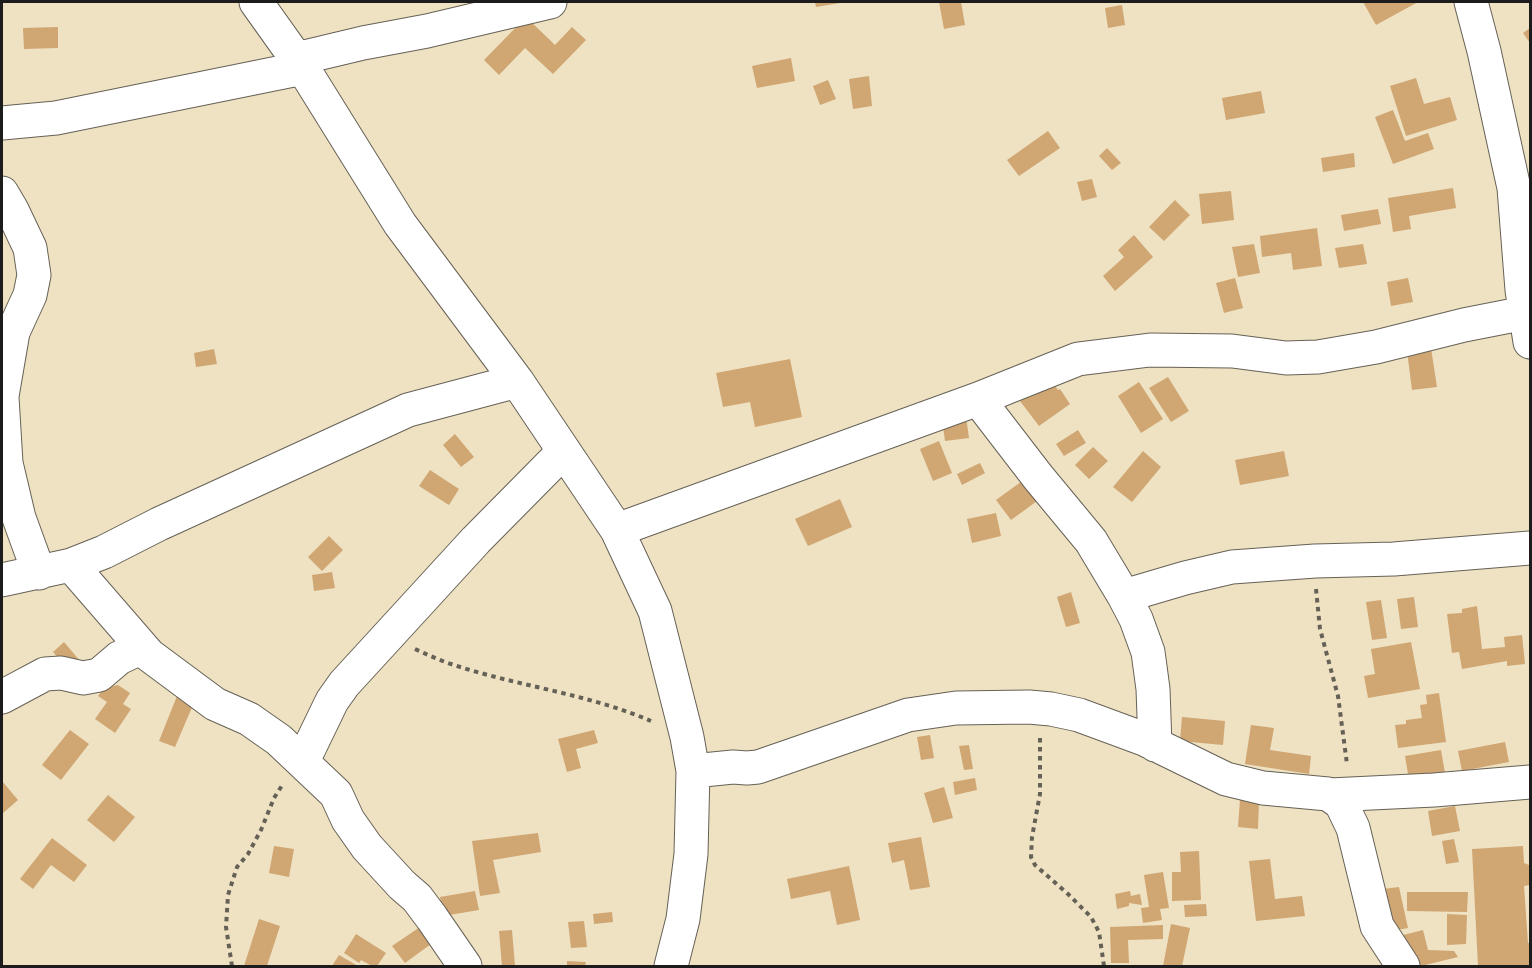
<!DOCTYPE html>
<style>
body{margin:0}
#map{position:relative;width:1532px;height:968px;overflow:hidden;background:#eee2c3;font-family:"Balsamiq Sans",sans-serif}
canvas{display:block}
.frame{position:absolute;inset:0;border:3px solid #1c1c1c;pointer-events:none}
</style>
<div id="map">
<canvas width="1532" height="968"></canvas>
<div class="frame"></div>
</div>
<script>
const ctx = document.querySelector('canvas').getContext('2d');
ctx.lineJoin = 'round';
function fill(path, color) {
  ctx.fillStyle = color;
  ctx.fill(path, 'evenodd');
}
function stroke(path, color, width, dash) {
  ctx.strokeStyle = color;
  ctx.lineWidth = width;
  ctx.lineCap = dash ? 'butt' : 'round';
  ctx.setLineDash(dash || []);
  ctx.stroke(path);
}
fill(new Path2D(`
 M 815,2 L 839,2 L 840,3 L 816,7 Z
 M 939,2 L 961,2 L 965,25 L 944,29 Z
 M 1363,2 L 1418,2 L 1376,25 Z
 M 1122,5 L 1125,25 L 1108,28 L 1105,8 Z
 M 526,17 L 555,45 L 572,27 L 586,40 L 553,74 L 525,48 L 499,75 L 484,60 Z
 M 58,27 L 58,48 L 24,49 L 23,28 Z
 M 1530,28 L 1530,43 L 1523,33 Z
 M 791,58 L 795,81 L 757,88 L 752,66 Z
 M 869,76 L 872,106 L 853,109 L 849,79 Z
 M 1416,78 L 1424,104 L 1450,97 L 1457,120 L 1406,136 L 1390,86 Z
 M 828,80 L 836,99 L 820,105 L 813,86 Z
 M 1261,91 L 1265,113 L 1226,120 L 1222,98 Z
 M 1393,110 L 1405,141 L 1428,133 L 1434,149 L 1393,164 L 1375,117 Z
 M 1048,131 L 1060,148 L 1019,176 L 1007,160 Z
 M 1107,148 L 1121,163 L 1112,170 L 1099,156 Z
 M 1354,153 L 1355,167 L 1323,172 L 1321,158 Z
 M 1092,179 L 1097,197 L 1082,201 L 1077,182 Z
 M 1453,188 L 1456,208 L 1409,216 L 1411,229 L 1393,232 L 1388,198 Z
 M 1231,191 L 1234,220 L 1202,224 L 1199,194 Z
 M 1175,200 L 1190,215 L 1164,241 L 1149,227 Z
 M 1378,209 L 1381,224 L 1344,231 L 1341,215 Z
 M 1317,228 L 1322,266 L 1293,270 L 1291,253 L 1262,257 L 1260,236 Z
 M 1134,235 L 1153,257 L 1115,291 L 1103,276 L 1124,257 L 1118,250 Z
 M 1254,244 L 1260,273 L 1238,277 L 1232,247 Z
 M 1363,244 L 1367,264 L 1339,268 L 1335,248 Z
 M 1235,278 L 1243,308 L 1224,313 L 1216,283 Z
 M 1408,278 L 1413,302 L 1391,306 L 1387,282 Z
 M 1431,348 L 1437,387 L 1412,390 L 1407,351 Z
 M 214,349 L 217,364 L 196,367 L 194,353 Z
 M 790,359 L 802,417 L 755,427 L 750,402 L 723,407 L 716,373 Z
 M 1168,377 L 1189,411 L 1171,422 L 1149,388 Z
 M 1050,379 L 1058,390 L 1060,389 L 1070,404 L 1039,426 L 1020,401 Z
 M 1139,382 L 1163,419 L 1141,433 L 1118,396 Z
 M 965,409 L 969,438 L 945,441 L 941,412 Z
 M 1078,430 L 1086,443 L 1064,456 L 1056,444 Z
 M 455,434 L 474,457 L 461,467 L 443,445 Z
 M 939,441 L 952,473 L 933,481 L 920,449 Z
 M 1093,447 L 1108,461 L 1089,479 L 1075,465 Z
 M 1143,451 L 1161,467 L 1132,502 L 1113,487 Z
 M 1284,451 L 1289,476 L 1240,485 L 1235,460 Z
 M 980,463 L 985,473 L 962,485 L 957,474 Z
 M 1040,468 L 1055,488 L 1011,520 L 996,500 Z
 M 430,470 L 459,489 L 449,505 L 419,486 Z
 M 840,499 L 852,527 L 808,546 L 795,519 Z
 M 996,513 L 1001,536 L 972,543 L 967,519 Z
 M 329,536 L 343,550 L 322,571 L 308,557 Z
 M 332,572 L 335,588 L 314,591 L 312,575 Z
 M 1071,592 L 1080,623 L 1066,627 L 1057,597 Z
 M 1414,597 L 1418,627 L 1401,629 L 1397,599 Z
 M 1381,600 L 1387,638 L 1372,640 L 1366,602 Z
 M 1477,606 L 1482,649 L 1505,647 L 1504,637 L 1522,635 L 1525,664 L 1507,666 L 1507,661 L 1462,669 L 1459,652 L 1452,653 L 1447,614 L 1462,613 L 1462,609 Z
 M 64,642 L 86,668 L 75,677 L 53,652 Z
 M 1411,642 L 1420,689 L 1368,698 L 1364,676 L 1375,674 L 1371,649 Z
 M 118,685 L 130,693 L 123,704 L 131,709 L 115,733 L 95,719 L 107,702 L 98,696 L 104,688 Z
 M 179,691 L 196,698 L 175,747 L 159,741 Z
 M 1439,693 L 1446,742 L 1398,748 L 1395,725 L 1406,724 L 1406,720 L 1422,718 L 1420,705 L 1427,704 L 1426,695 Z
 M 1182,717 L 1225,721 L 1223,745 L 1180,741 Z
 M 1251,725 L 1274,728 L 1270,750 L 1311,756 L 1309,774 L 1245,764 Z
 M 70,730 L 89,744 L 61,780 L 42,765 Z
 M 594,730 L 598,743 L 576,749 L 581,768 L 567,772 L 558,739 Z
 M 930,735 L 934,758 L 921,760 L 917,737 Z
 M 1505,742 L 1509,762 L 1462,771 L 1458,751 Z
 M 969,745 L 973,769 L 964,770 L 959,746 Z
 M 1441,750 L 1445,773 L 1409,780 L 1405,756 Z
 M 975,778 L 977,790 L 955,795 L 953,782 Z
 M 2,781 L 18,800 L 2,814 Z
 M 944,787 L 953,818 L 933,823 L 924,793 Z
 M 108,795 L 135,817 L 114,842 L 87,820 Z
 M 1240,799 L 1259,801 L 1258,829 L 1238,827 Z
 M 1455,806 L 1460,831 L 1432,836 L 1428,811 Z
 M 538,833 L 541,852 L 493,860 L 500,893 L 480,896 L 472,841 Z
 M 921,837 L 930,887 L 910,890 L 904,860 L 892,863 L 888,843 Z
 M 52,838 L 87,865 L 74,882 L 51,865 L 33,889 L 20,879 Z
 M 1454,839 L 1459,862 L 1446,864 L 1442,841 Z
 M 274,846 L 294,849 L 289,877 L 269,873 Z
 M 1523,846 L 1524,863 L 1529,865 L 1530,885 L 1524,886 L 1528,943 L 1530,943 L 1530,966 L 1478,966 L 1472,849 Z
 M 1199,851 L 1201,900 L 1172,901 L 1172,872 L 1181,872 L 1180,852 Z
 M 1270,859 L 1275,899 L 1302,896 L 1305,916 L 1256,921 L 1249,861 Z
 M 849,866 L 860,920 L 837,925 L 830,891 L 791,899 L 787,879 Z
 M 1163,872 L 1169,908 L 1160,909 L 1162,920 L 1143,923 L 1141,908 L 1149,907 L 1144,875 Z
 M 1399,887 L 1408,928 L 1392,931 L 1383,889 Z
 M 475,891 L 479,910 L 443,916 L 440,897 Z
 M 1130,891 L 1131,896 L 1140,894 L 1142,905 L 1129,903 L 1129,906 L 1117,909 L 1115,894 Z
 M 1407,892 L 1468,892 L 1467,912 L 1407,911 Z
 M 1206,904 L 1207,916 L 1185,917 L 1184,905 Z
 M 612,912 L 613,922 L 594,924 L 593,914 Z
 M 1447,914 L 1467,915 L 1466,944 L 1447,945 Z
 M 259,919 L 280,926 L 267,966 L 244,966 Z
 M 584,921 L 587,947 L 571,948 L 568,922 Z
 M 1171,924 L 1190,928 L 1182,966 L 1163,966 Z
 M 1163,925 L 1163,939 L 1128,940 L 1129,963 L 1111,963 L 1110,927 Z
 M 420,927 L 431,944 L 405,963 L 392,946 Z
 M 512,930 L 515,966 L 502,966 L 499,931 Z
 M 1423,930 L 1428,950 L 1454,951 L 1458,957 L 1421,966 L 1410,966 L 1403,935 Z
 M 356,934 L 386,953 L 377,966 L 372,966 L 361,960 L 359,963 L 344,953 Z
 M 339,955 L 358,966 L 332,966 Z
 M 567,961 L 586,962 L 585,966 L 567,966 Z`), '#d0a673');
const street = new Path2D(`
 M 256,2 L 303,68 L 400,224 L 517,381 L 617,530 L 655,611 L 687,737 L 693,771 L 691,854 L 683,919 L 671,966
 M 1471,2 L 1484,51 L 1514,188 L 1522,290 L 1530,342
 M 296,59 L 363,43 L 427,31 L 550,2
 M 2,123 L 56,118 L 303,68
 M 2,193 L 12,210 L 30,248 L 34,275 L 30,295 L 13,332 L 2,396
 M 2,397 L 6,463 L 19,518 L 39,573
 M 978,399 L 1038,477 L 1091,541 L 1124,596 L 1136,619 L 1148,652 L 1153,689 L 1155,745
 M 617,530 L 978,399 L 1078,359 L 1150,350 L 1232,351 L 1286,358 L 1318,357 L 1376,347 L 1464,325 L 1525,313
 M 71,565 L 149,655 L 215,704 L 249,719 L 279,740 L 336,794 L 348,820 L 367,847 L 402,885 L 417,898 L 432,918 L 465,966
 M 2,580 L 71,565 L 104,552 L 159,524 L 408,410 L 517,381
 M 1124,596 L 1185,578 L 1232,567 L 1315,561 L 1394,559 L 1530,548
 M 2,697 L 45,674 L 61,673 L 83,678 L 99,675 L 119,658 L 142,647
 M 303,761 L 332,701 L 344,684 L 476,540 L 564,451
 M 693,771 L 733,767 L 747,768 L 758,767 L 908,715 L 956,708 L 1029,707 L 1051,709 L 1079,715 L 1144,739 L 1226,779 L 1263,788 L 1328,794 L 1341,803 L 1353,828 L 1377,926 L 1403,966
 M 1330,795 L 1434,790 L 1530,782`);
stroke(street, '#666156', 35);
stroke(new Path2D(`
 M 1316,589 L 1320,629 L 1338,696 L 1347,764
 M 415,649 C 426,654 437,659 448,663 C 515,686 586,693 651,721
 M 1040,738 L 1040,794 L 1032,837 L 1031,857 L 1035,865 L 1068,894 L 1091,917 L 1099,932 L 1104,966
 M 232,966 L 226,927 L 228,895 L 237,867 L 248,854 L 261,830 L 274,798 L 283,784`), '#666156', 4, [4.5, 4.5]);
stroke(street, '#fff', 33);
</script>
